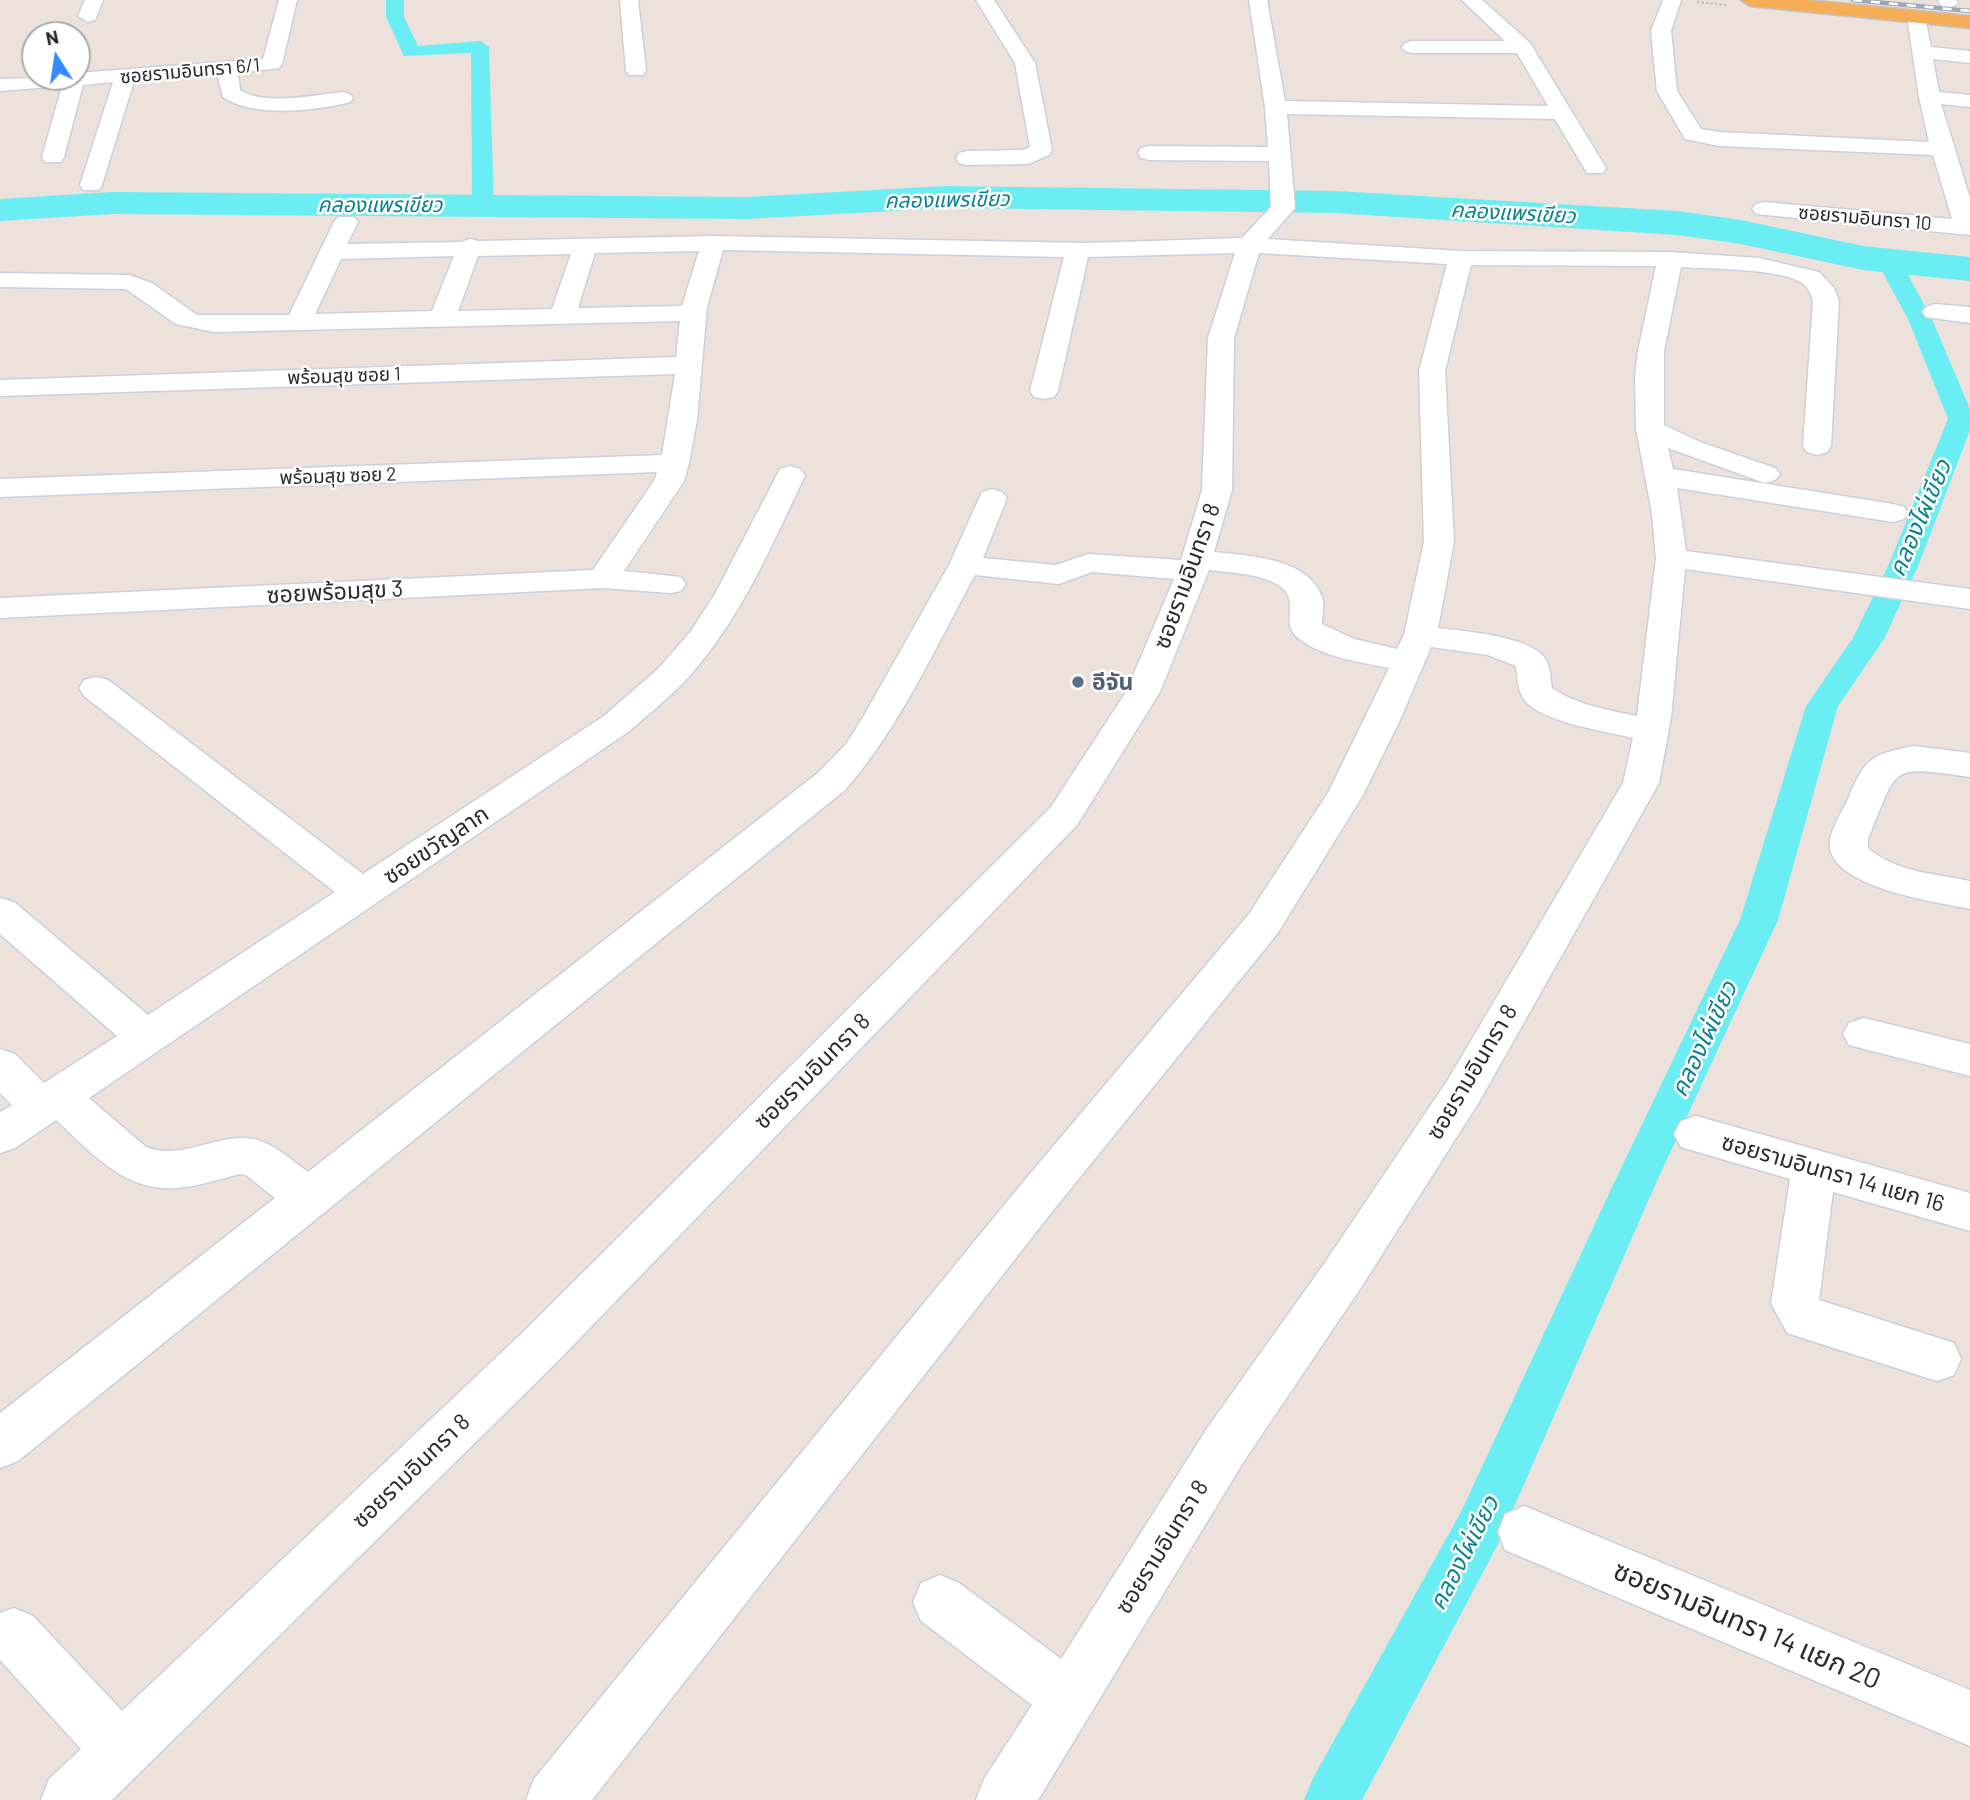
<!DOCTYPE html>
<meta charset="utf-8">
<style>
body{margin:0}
#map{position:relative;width:1970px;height:1800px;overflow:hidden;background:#ede1db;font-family:Barlow,sans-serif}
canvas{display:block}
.north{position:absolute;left:21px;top:21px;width:70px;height:70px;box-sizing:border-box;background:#fff;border:2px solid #aaa;border-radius:50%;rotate:348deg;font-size:19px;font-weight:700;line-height:28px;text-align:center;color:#2a2a2a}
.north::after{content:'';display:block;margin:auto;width:24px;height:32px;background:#3689ff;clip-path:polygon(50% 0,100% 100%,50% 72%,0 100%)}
</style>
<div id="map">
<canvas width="1970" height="1800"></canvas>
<div class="north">N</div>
</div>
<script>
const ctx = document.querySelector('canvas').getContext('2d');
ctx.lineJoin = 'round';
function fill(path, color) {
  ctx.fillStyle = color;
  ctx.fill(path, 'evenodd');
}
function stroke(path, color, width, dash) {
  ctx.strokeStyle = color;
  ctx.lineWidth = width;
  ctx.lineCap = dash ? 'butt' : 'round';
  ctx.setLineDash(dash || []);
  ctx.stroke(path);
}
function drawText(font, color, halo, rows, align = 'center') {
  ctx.font = font + ' Barlow,"Noto Sans Thai",sans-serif';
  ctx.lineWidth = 5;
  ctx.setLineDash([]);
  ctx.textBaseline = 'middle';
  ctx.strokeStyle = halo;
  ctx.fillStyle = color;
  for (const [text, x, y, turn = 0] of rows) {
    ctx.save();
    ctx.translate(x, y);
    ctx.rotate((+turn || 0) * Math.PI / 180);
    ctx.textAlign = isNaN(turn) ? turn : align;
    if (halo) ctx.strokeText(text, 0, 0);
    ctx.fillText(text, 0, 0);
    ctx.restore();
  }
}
fill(new Path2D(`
 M 386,0 L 404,0 L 404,17 L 418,46 L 480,41 L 489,47 L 494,208 L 491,213 L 475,213 L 472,208 L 471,53 L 404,56 L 386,17 Z
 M 1889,255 L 1897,257 L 1901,262 L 1932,319 L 1970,409 L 1970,430 L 1919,564 L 1884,639 L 1838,706 L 1778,920 L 1656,1183 L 1497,1546 L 1362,1800 L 1304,1800 L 1312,1780 L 1461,1512 L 1614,1183 L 1740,920 L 1806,706 L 1853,638 L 1889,564 L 1948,419 L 1908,319 L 1877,262 L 1881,257 Z`), '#6aedf3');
fill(new Path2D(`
 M 946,186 L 1335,191 L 1677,211 L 1741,220 L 1863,246 L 1970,257 L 1970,281 L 1863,270 L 1741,244 L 1677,235 L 1335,213 L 946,208 L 748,219 L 112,214 L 0,221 L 0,199 L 112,192 L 748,197 Z`), '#6aedf3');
const minor = new Path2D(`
 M 85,0 L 103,0 L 95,20 L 88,22 L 78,16 Z
 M 279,0 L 297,0 L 282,64 L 279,68 L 238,73 L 240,90 C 264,106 315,95 343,92 L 350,94 L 353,98 L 350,102 C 316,111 253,118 223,97 L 217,74 L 134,81 L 102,185 L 99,190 L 83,190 L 80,185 L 113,82 L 83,85 L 64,157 L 61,162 L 45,162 L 42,157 L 62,86 L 0,91 L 0,79 L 77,77 L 77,73 L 263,59 Z
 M 620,0 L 638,0 L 646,71 L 643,75 L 629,75 L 626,71 Z
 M 976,0 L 994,0 L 1035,63 L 1052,150 L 1049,155 L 1028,164 L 967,165 L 959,163 L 956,158 L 959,153 L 967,151 L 1024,150 L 1030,147 L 1015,63 Z
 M 1249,0 L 1267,0 L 1285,101 L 1548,106 L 1517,53 L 1412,53 L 1405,51 L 1402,47 L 1405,43 L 1412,41 L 1505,41 L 1462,0 L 1482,0 L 1530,43 L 1606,168 L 1603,173 L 1587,173 L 1555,119 L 1287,114 L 1295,208 L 1268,239 L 1461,251 L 1670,252 L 1759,258 L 1819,272 L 1834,288 L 1839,301 L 1831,446 L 1827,452 L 1817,455 L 1807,452 L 1803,446 L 1813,301 C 1811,294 1808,287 1802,283 C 1779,268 1709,269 1681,267 L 1664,351 L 1664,425 L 1700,442 L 1775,468 L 1780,474 L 1775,480 L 1765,483 L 1668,448 L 1673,469 L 1893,504 L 1904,507 L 1908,513 L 1904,519 L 1893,522 L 1677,488 L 1686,551 L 1970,589 L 1970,609 L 1685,569 L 1671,718 L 1659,783 L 1479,1102 L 1360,1289 L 1244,1461 L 1038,1800 L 976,1800 L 984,1779 L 1032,1705 L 921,1621 L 913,1602 L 921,1583 L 940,1575 L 959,1583 L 1061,1659 L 1208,1427 L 1326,1261 L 1449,1078 L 1623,783 L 1633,738 C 1605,731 1547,723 1527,703 C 1517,692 1518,680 1516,666 L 1488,655 L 1431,647 L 1400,720 L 1363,795 L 1277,934 L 1051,1213 L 592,1800 L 526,1800 L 534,1779 L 1019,1187 L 1249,914 L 1328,793 L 1389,668 C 1360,662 1320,657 1297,637 C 1287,629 1290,617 1290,606 C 1292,574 1232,573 1209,570 L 1160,692 L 1077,825 L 554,1365 L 112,1800 L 41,1800 L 49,1779 L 81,1749 L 0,1660 L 0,1613 L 14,1608 L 33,1616 L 122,1711 L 520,1335 L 1051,807 L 1126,692 L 1174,579 L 1092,572 L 1059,584 L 975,575 C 935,648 900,727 845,790 L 18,1461 L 0,1468 L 0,1413 L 275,1198 L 246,1175 L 240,1174 C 219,1179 197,1187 176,1188 C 124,1192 91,1152 56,1120 L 15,1148 L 0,1153 L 0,1112 L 12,1105 L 0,1093 L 0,1049 L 15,1054 L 44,1083 L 117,1036 L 0,934 L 0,898 L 14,902 L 148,1015 L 335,892 L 84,696 L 79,688 L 84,680 L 96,677 L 108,680 L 363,874 L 604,716 L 659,668 L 691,631 L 715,594 L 780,469 L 790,466 L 800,469 L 805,475 C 774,541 745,609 698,666 C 678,691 652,711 628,732 L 89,1098 L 146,1147 C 183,1162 220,1130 258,1140 C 277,1146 292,1161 308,1172 L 819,772 L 846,744 L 862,719 L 949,565 L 982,492 L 992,489 L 1002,492 L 1007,498 L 983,558 L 1056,565 L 1088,554 L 1181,560 L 1202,490 L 1208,338 L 1235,253 L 1088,257 L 1058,391 L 1054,397 L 1044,399 L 1034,397 L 1030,391 L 1064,257 L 723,250 L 707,307 L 697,420 L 689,463 L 684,481 L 624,571 L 681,577 L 686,584 L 681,591 L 670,593 L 603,588 L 0,618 L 0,598 L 593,570 L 654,481 L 657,472 L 0,497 L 0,479 L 662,455 L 675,374 L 0,396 L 0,380 L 676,357 L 680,321 L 214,332 L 176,324 L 126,289 L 0,287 L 0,273 L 129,275 L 152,283 L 197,315 L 289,315 L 334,222 L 338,217 L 354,217 L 358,222 L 347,244 L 461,242 L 470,239 L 479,241 L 713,236 L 1089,243 L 1242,238 L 1271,207 L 1269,161 L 1149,160 L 1141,158 L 1138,153 L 1141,148 L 1149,146 L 1268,147 L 1265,107 ZM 699,251 L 682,306 L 578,308 L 595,253 ZM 1259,253 L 1447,264 L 1419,371 L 1424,542 L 1404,635 L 1397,649 L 1354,639 L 1322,624 C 1322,616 1325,605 1322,597 C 1308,557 1248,556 1214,552 L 1232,490 L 1234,338 ZM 571,254 L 552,309 L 458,311 L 478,256 ZM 454,256 L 432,311 L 315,314 L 341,259 ZM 1471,265 L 1656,266 L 1638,351 L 1635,376 L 1636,429 L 1652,513 L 1656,558 L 1637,716 C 1608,710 1577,705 1552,688 C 1550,676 1551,667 1544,657 C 1528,636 1463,631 1438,628 L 1454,542 L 1445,371 Z
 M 1663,0 L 1681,0 L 1671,31 L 1677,91 L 1701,129 L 1719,132 L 1929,142 L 1919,97 L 1907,16 L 1910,12 L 1924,12 L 1931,47 L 1970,51 L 1970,63 L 1933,59 L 1939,92 L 1970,95 L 1970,107 L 1941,104 L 1970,198 L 1970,235 L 1756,214 L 1752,209 L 1756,204 L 1764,202 L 1952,219 L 1933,155 L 1719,146 L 1685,139 L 1657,91 L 1651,31 Z
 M 1938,0 L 1956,0 L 1958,3 L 1949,9 L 1942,7 Z
 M 1935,304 L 1970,307 L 1970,323 L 1926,317 L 1922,312 L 1926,307 Z
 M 1914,746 L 1970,753 L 1970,777 C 1888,766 1899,764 1868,839 L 1868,848 C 1895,872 1936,874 1970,881 L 1970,909 C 1938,902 1822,887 1830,839 C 1833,826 1842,811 1848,799 C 1866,757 1870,755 1914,746 Z
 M 1864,1018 L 1970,1044 L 1970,1076 L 1849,1045 L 1843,1034 L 1849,1023 Z
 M 1696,1116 L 1970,1193 L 1970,1231 L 1833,1192 L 1819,1300 L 1954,1343 L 1961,1359 L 1954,1375 L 1937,1381 L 1787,1333 L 1771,1303 L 1790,1179 L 1681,1147 L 1674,1134 L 1681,1121 Z
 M 1524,1506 L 1970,1690 L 1970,1746 L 1505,1550 L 1498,1532 L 1505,1514 Z`);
const major = new Path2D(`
 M 1741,0 L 1807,0 L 1970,16 L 1970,28 L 1750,6 Z`);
stroke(minor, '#cad1dc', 3);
stroke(major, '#c3c3c3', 3);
stroke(new Path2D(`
 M 1697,2 L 1727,5`), '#c3c3c3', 2.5, [2.5, 2]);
fill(minor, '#fff');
fill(major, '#f6ad57');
const rail = new Path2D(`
 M 1853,0 L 1970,11`);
stroke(rail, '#9ea7b5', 4.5);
stroke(rail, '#fff', 2.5, [9]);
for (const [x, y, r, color] of [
 [1078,682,7,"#5c6f8a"]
]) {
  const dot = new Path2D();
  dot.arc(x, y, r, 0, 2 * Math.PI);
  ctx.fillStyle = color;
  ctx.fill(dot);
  stroke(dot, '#fff', 2.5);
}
drawText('19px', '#2a2a2a', '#fff', [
 ["ซอยรามอินทรา 6/1",190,71,-5],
 ["ซอยรามอินทรา 10",1865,218,5],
 ["พร้อมสุข ซอย 1",344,376,-2],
 ["พร้อมสุข ซอย 2",338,476,-2]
]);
drawText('italic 21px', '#098292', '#fff', [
 ["คลองแพรเขียว",947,200,-1],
 ["คลองแพรเขียว",380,205],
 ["คลองแพรเขียว",1513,213,3]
]);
drawText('23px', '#2a2a2a', '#fff', [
 ["ซอยรามอินทรา 8",1187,576,-70],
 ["ซอยพร้อมสุข 3",335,592,-3],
 ["ซอยขวัญลาก",436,845,-34],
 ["ซอยรามอินทรา 8",812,1071,-45],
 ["ซอยรามอินทรา 8",1472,1072,-59],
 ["ซอยรามอินทรา 14 แยก 16",1833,1173,16],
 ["ซอยรามอินทรา 8",411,1471,-44],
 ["ซอยรามอินทรา 8",1162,1547,-58]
]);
drawText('bold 23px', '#4e5e75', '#fff', [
 ["อีจัน",1092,682]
], 'left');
drawText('italic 24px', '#098292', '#fff', [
 ["คลองไผ่เขียว",1920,518,-67],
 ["คลองไผ่เขียว",1704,1039,-65],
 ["คลองไผ่เขียว",1464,1553,-63]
]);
drawText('28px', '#2a2a2a', '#fff', [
 ["ซอยรามอินทรา 14 แยก 20",1747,1625,23]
]);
</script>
